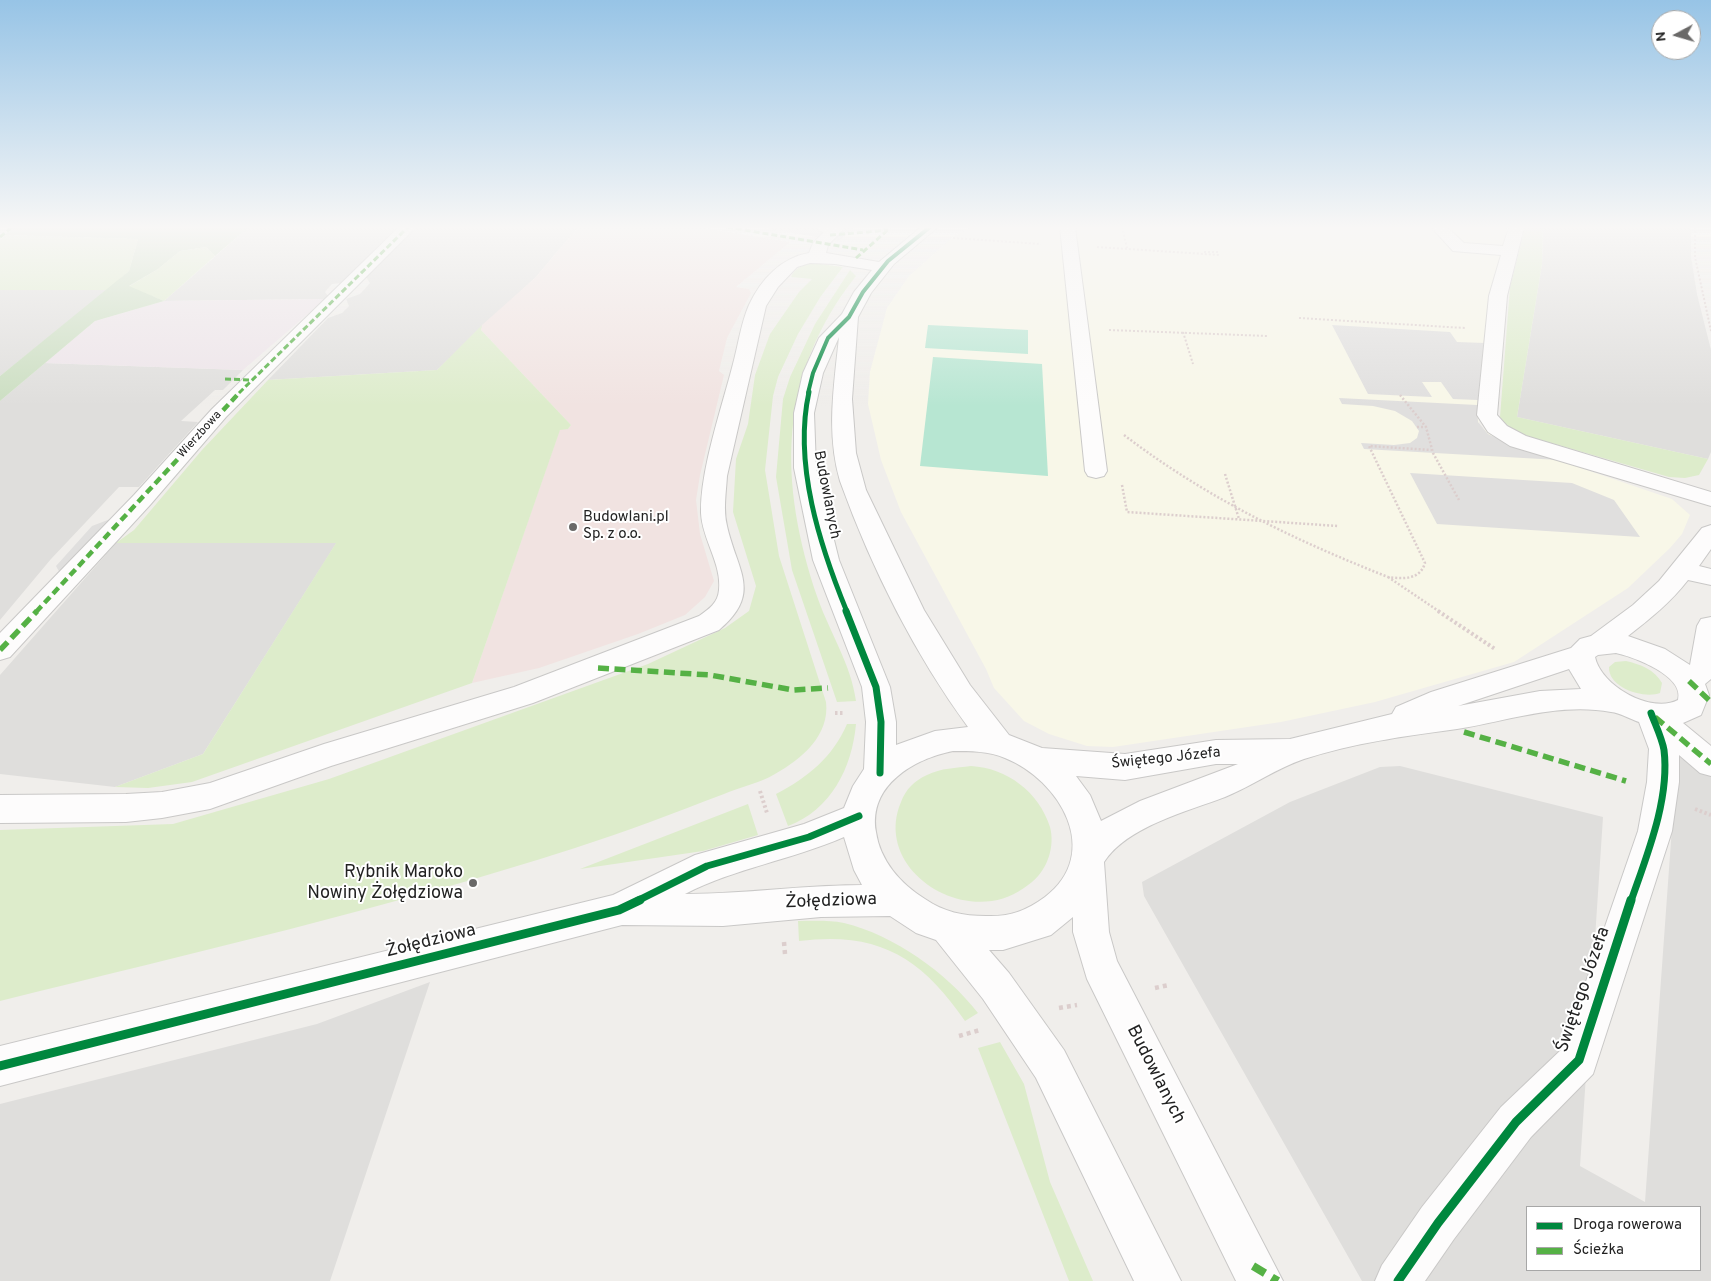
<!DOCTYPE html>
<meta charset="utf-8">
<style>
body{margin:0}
#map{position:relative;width:1711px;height:1281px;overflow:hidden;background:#f0eeeb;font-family:Overpass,sans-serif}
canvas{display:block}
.legend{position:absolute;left:1526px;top:1206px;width:175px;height:65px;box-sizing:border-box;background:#fff;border:1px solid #a7a7a7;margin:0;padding:6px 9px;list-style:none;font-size:15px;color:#222}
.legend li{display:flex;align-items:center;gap:10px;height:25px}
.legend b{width:25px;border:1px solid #a7a7a7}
.north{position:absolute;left:1651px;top:10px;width:50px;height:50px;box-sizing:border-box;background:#fff;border:1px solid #a7a7a7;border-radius:50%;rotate:264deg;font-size:14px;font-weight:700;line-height:20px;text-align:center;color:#222}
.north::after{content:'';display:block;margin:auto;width:18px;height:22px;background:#6a6968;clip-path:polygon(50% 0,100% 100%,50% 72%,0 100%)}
</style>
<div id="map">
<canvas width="1711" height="1281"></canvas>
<ul class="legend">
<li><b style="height:6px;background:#00873e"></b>Droga rowerowa</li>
<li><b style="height:6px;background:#55b145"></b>Ścieżka</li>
</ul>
<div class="north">N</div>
</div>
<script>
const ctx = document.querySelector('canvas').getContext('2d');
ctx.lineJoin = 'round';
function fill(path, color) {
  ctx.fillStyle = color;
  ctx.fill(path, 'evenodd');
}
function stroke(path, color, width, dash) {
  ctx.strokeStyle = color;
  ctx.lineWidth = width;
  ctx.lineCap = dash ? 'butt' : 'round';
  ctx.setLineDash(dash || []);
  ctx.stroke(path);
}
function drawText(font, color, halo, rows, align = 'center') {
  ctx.font = font + ' Overpass,sans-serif';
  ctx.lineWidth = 4;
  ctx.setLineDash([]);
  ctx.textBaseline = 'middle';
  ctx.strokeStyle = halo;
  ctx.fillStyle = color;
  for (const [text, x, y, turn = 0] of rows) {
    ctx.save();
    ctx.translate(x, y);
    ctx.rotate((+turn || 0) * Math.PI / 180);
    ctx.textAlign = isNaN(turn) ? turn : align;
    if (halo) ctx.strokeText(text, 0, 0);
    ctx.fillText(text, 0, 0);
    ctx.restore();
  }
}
fill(new Path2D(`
 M 249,227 L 398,227 L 341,283 L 332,284 L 325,292 L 328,296 L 325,299 L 164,301 Z
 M 416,227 L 578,227 L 536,277 L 437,370 L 268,380 L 328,318 L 342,313 L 349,306 L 346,299 L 360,294 L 370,283 L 366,277 Z
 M 1543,227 L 1691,227 L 1691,256 L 1697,294 L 1711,350 L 1711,452 L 1708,459 L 1517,417 L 1542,264 Z
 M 0,290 L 108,290 L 0,376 Z
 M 45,363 L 243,370 L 223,390 L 215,390 L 181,421 L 198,422 L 139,487 L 119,487 L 51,559 L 0,620 L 0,401 Z
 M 337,542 L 203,754 L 115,787 L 0,774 L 0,675 L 116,543 Z
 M 1678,744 L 1711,756 L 1711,1281 L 1362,1281 L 1144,896 L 1142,882 L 1290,802 L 1380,767 L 1400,766 L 1603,817 L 1580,1166 L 1645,1202 ZM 1527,1207 L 1700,1207 L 1700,1270 L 1527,1270 Z
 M 430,982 L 330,1281 L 0,1281 L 0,1104 L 317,1024 Z`), '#dfdedc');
fill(new Path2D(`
 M 578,227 L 698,227 L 790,242 L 736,287 L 749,289 L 751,293 L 727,338 L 719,371 L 724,375 L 700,475 L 696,500 L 700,534 L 714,581 L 705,597 L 685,615 L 638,634 L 539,668 L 472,683 L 560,429 L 568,429 L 571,425 L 481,330 L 482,325 L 536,277 Z`), '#f1e3e1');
fill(new Path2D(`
 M 325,299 L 243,370 L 45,363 L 95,321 L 164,301 Z`), '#ede4e9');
fill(new Path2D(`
 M 970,227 L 1507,227 L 1485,343 L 1477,405 L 1479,425 L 1495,438 L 1516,446 L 1672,499 L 1690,515 L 1682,534 L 1670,548 L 1628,588 L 1514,662 L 1375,702 L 1281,722 L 1113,747 L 1087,746 L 1049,734 L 1024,721 L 994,688 L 986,669 L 901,512 L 881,460 L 868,404 L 870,372 L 887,308 L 909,276 L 952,238 Z`), '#f8f7e8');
fill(new Path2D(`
 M 1525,227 L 1543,227 L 1542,264 L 1517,417 L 1708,459 L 1699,475 L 1685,478 L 1669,477 L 1527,436 C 1517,432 1506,426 1500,417 L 1510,287 Z
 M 4,235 L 138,239 L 129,271 L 108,290 L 0,290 L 0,241 Z
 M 206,247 L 215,256 L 164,301 L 128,287 L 158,269 L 180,251 Z
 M 813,263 L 843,267 L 821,296 L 798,334 L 778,377 L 773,396 L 765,470 L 779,556 L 826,702 C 830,735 802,759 775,774 C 760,783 740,787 724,794 C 674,813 625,832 575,848 C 386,909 192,953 0,1001 L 0,830 L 173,824 L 329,779 L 648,664 L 725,628 L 749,611 L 756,586 L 733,512 L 736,459 L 748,424 L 755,375 L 770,334 L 799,292 L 812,279 L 791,277 C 794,268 804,264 813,263 Z
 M 850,270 L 856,276 C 777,376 778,482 818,599 C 830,633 851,664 856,701 L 837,702 L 792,570 L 776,477 L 783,399 L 790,377 L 815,324 Z
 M 482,325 L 481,330 L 571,425 L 568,429 L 560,430 L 472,683 L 192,782 L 148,788 L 115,787 L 203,754 L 336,543 L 116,543 L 134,530 L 202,450 L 268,380 L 437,370 Z
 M 1626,661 C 1640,664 1655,670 1662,683 L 1660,693 C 1644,699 1608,688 1609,667 L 1615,662 Z
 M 847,724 L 856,724 C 852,768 831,810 788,826 L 776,794 C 807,778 833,757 847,724 Z
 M 971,766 C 1007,768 1039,792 1050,827 C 1055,846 1048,869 1032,882 C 1021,891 1007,899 992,901 C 937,909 877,858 901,802 C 906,789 914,781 927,775 C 941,768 956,768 971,766 Z
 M 748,804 L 758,835 L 703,851 L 580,869 Z
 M 798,921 C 813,921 829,920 844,923 C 894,935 947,973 978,1013 L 965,1021 C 921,957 878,931 799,941 Z
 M 1000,1042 L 1024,1084 L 1050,1182 L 1093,1281 L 1069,1281 L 978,1048 Z`), '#ddeccb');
fill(new Path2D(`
 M 16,227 L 249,227 L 215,256 L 206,247 L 180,251 L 158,269 L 129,286 L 164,301 L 95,321 L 0,401 L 0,376 L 129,271 L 138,239 L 4,235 Z`), '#cbdec1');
fill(new Path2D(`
 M 928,325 L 1028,330 L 1028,354 L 925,348 Z
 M 933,357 L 1042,364 L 1048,476 L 920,466 Z`), '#b7e6d2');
fill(new Path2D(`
 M 759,227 L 854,227 L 839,241 Z
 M 1332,325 L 1450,332 L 1457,342 L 1485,343 L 1478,400 L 1453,399 L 1441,382 L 1422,382 L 1432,397 L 1368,394 Z
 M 1339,398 L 1477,405 L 1478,422 L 1488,434 L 1505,442 L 1559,460 L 1364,449 L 1361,443 L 1394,445 L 1410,443 L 1417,438 L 1419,431 L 1412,421 L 1395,411 L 1373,406 L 1342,404 Z
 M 1410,473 L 1572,483 L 1614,500 L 1640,537 L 1437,524 Z
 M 113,518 L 61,575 L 56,566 L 92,526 Z`), '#e0dfde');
const minor = new Path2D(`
 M 399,227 L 416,227 L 226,417 L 150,505 L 10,657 L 0,660 L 0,633 L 134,495 L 212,409 Z
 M 816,227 L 842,227 L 844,229 L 828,245 L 826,253 L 879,262 L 921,227 L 938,227 L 894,264 L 871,293 L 858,317 L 852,399 L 856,453 L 866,490 L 924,610 L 970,685 L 1009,735 L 1042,748 L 1125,754 L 1216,740 L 1290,739 L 1392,714 L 1396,707 L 1431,692 L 1571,648 L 1580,639 L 1591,636 L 1633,605 L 1659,581 L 1702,528 L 1711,525 L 1711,549 L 1699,566 L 1711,569 L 1711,585 L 1688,580 C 1671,602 1650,619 1628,636 L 1665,649 L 1690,665 L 1697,626 L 1701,619 L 1711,617 L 1711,679 L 1705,684 L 1709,695 L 1701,715 L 1683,723 L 1711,746 L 1711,776 L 1700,773 L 1679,755 L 1679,782 L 1672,831 L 1593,1074 L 1531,1137 L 1454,1239 L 1425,1281 L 1375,1281 L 1382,1265 L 1422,1207 L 1501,1107 L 1563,1048 L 1638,831 L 1647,782 L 1649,749 L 1639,722 C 1630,719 1620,713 1611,712 C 1560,702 1507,721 1457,729 C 1405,736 1354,743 1304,759 C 1277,768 1252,786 1225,797 C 1188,811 1126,827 1104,862 L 1109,932 L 1117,961 L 1283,1281 L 1236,1281 L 1087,979 L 1073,932 L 1073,917 L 1051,935 L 1003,950 L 989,950 L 1009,973 L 1064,1050 L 1181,1281 L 1134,1281 L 1036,1078 L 983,999 L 936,940 L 916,933 L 890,916 L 821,917 L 723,926 L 622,925 L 0,1086 L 0,1046 L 613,895 L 695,855 L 804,824 L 844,808 L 853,786 L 864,769 L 866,722 L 862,687 L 813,560 L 794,468 L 794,413 L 803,373 L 819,338 L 842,314 L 854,292 L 872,270 L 835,264 L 810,263 L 797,267 L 778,287 L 766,306 L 727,476 C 726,493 723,510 727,526 C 737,571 763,593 719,630 L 533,703 L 331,766 L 210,809 L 162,818 L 126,822 L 0,823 L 0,795 L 126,794 L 162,792 L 210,783 L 324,744 L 514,687 L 699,616 C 709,609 718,603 719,590 C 722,564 702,539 701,513 C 700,470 722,407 733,364 C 738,346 741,323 749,305 C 761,279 781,258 809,253 L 813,243 L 824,232 L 818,230 ZM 839,337 C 834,386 826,433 840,481 C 871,567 914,653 968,727 L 935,731 L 896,745 L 896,722 L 890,687 L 839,560 L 816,468 L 814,413 L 823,373 ZM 1616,653 C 1634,657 1685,676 1678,700 C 1651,714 1601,686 1595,657 L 1598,655 ZM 1569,669 L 1581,689 L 1540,691 L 1458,706 ZM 953,751 C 970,751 989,751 1005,758 C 1060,780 1103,853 1045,897 C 1026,911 1009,917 986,916 C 963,916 944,912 925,899 C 901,884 880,861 876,832 C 868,785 914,759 953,751 ZM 1216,764 L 1238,764 L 1140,801 L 1101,821 L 1090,795 L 1076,776 L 1125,780 ZM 844,837 L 854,870 L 862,885 C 803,885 745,894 685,894 C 736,868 791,860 844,837 Z
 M 1060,227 L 1075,227 L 1107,471 L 1104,476 L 1096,478 L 1088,476 L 1085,471 Z
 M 1431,227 L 1447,227 L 1464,243 L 1503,246 L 1509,227 L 1524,227 L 1507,296 L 1497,415 L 1507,426 L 1526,436 L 1711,492 L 1711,506 L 1510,446 L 1488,432 L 1477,415 L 1489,296 L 1501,255 L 1453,251 Z`);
stroke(minor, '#c9c8c7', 2);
stroke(new Path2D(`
 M 1122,227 L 1127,248
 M 1695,227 L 1695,257 L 1711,331
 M 953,238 L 1041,244
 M 1097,247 L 1220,255
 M 1204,252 L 1219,252
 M 1299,318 L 1465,328
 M 1109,330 L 1268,336
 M 1183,332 L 1193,364`), '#dccecd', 2, [2, 2]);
stroke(new Path2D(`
 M 1400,395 L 1426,427 L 1433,453 L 1459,500
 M 1417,427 L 1426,427
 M 1124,435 C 1207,498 1292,539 1388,577 C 1403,579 1420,580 1425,563 L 1369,446 L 1431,450
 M 1225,474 L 1239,519
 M 1122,485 L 1127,512 L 1338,526
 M 1388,577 L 1440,612`), '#dccecd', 2.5, [2, 2]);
stroke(new Path2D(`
 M 1438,611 L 1495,649
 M 835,713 L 843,713
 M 760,791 L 767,813
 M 1695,809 L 1711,815`), '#dccecd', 4, [2.5, 2.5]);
stroke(new Path2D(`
 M 784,942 L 785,954
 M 1155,988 L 1169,985
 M 1059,1008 L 1077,1005
 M 959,1036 L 980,1030`), '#dccecd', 4.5, [4, 4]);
fill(minor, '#fdfcfc');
stroke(new Path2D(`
 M 727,227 L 863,250
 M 830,235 L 888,230
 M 0,237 L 12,227
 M 856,258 L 890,228
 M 225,379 L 251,380
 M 239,393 L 408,227`), '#55b145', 3, [6, 3]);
stroke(new Path2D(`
 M 36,612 L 240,392`), '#55b145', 4.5, [8, 4.5]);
stroke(new Path2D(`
 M 0,650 L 37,611
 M 598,668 L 710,675 L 793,690 L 828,688
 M 1689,681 L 1711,702
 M 1655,717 L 1711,764
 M 1464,732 L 1626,781`), '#55b145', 5.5, [11, 5.5]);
stroke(new Path2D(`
 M 1253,1266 L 1278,1281`), '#55b145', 8, [14, 8]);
stroke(new Path2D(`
 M 808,393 L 813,373 L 828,338 L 849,317 L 863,292 L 888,261 L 930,227`), '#00873e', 4);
stroke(new Path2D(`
 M 809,392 C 793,464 820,546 847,612`), '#00873e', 5);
stroke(new Path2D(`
 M 846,611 L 876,687 L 881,722 L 880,773
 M 637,901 L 707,866 L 809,837 L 859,816
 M 1631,901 C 1647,855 1670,799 1664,750 C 1662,738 1655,724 1651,713`), '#00873e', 7);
stroke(new Path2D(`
 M 0,1066 L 619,910 L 640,900
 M 1398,1281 L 1438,1223 L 1516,1122 L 1579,1060 L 1631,900`), '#00873e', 9);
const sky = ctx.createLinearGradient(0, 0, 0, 406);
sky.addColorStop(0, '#97c4e6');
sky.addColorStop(0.56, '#f8f7f6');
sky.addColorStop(1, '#f8f7f600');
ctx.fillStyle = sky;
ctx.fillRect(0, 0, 1711, 406);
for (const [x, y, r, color] of [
 [573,527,5,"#6a6968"],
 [473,883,5,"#6a6968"]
]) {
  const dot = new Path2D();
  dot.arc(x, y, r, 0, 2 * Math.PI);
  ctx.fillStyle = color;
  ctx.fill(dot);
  stroke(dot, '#fff', 2);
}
drawText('12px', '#222', '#fff', [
 ["Wierzbowa",200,435,-48]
]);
drawText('15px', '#222', '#fff', [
 ["Budowlanych",826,495,79],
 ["Świętego Józefa",1166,759,-6]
]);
drawText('15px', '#222', '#fff', [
 ["Budowlani.pl",583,518],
 ["Sp. z o.o.",583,535]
], 'left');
drawText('18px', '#222', '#fff', [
 ["Rybnik Maroko",463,873],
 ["Nowiny Żołędziowa",463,894]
], 'right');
drawText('18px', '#222', '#fff', [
 ["Żołędziowa",831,902,-2],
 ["Żołędziowa",431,942,-14],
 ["Świętego Józefa",1584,990,-71],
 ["Budowlanych",1155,1075,63]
]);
</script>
